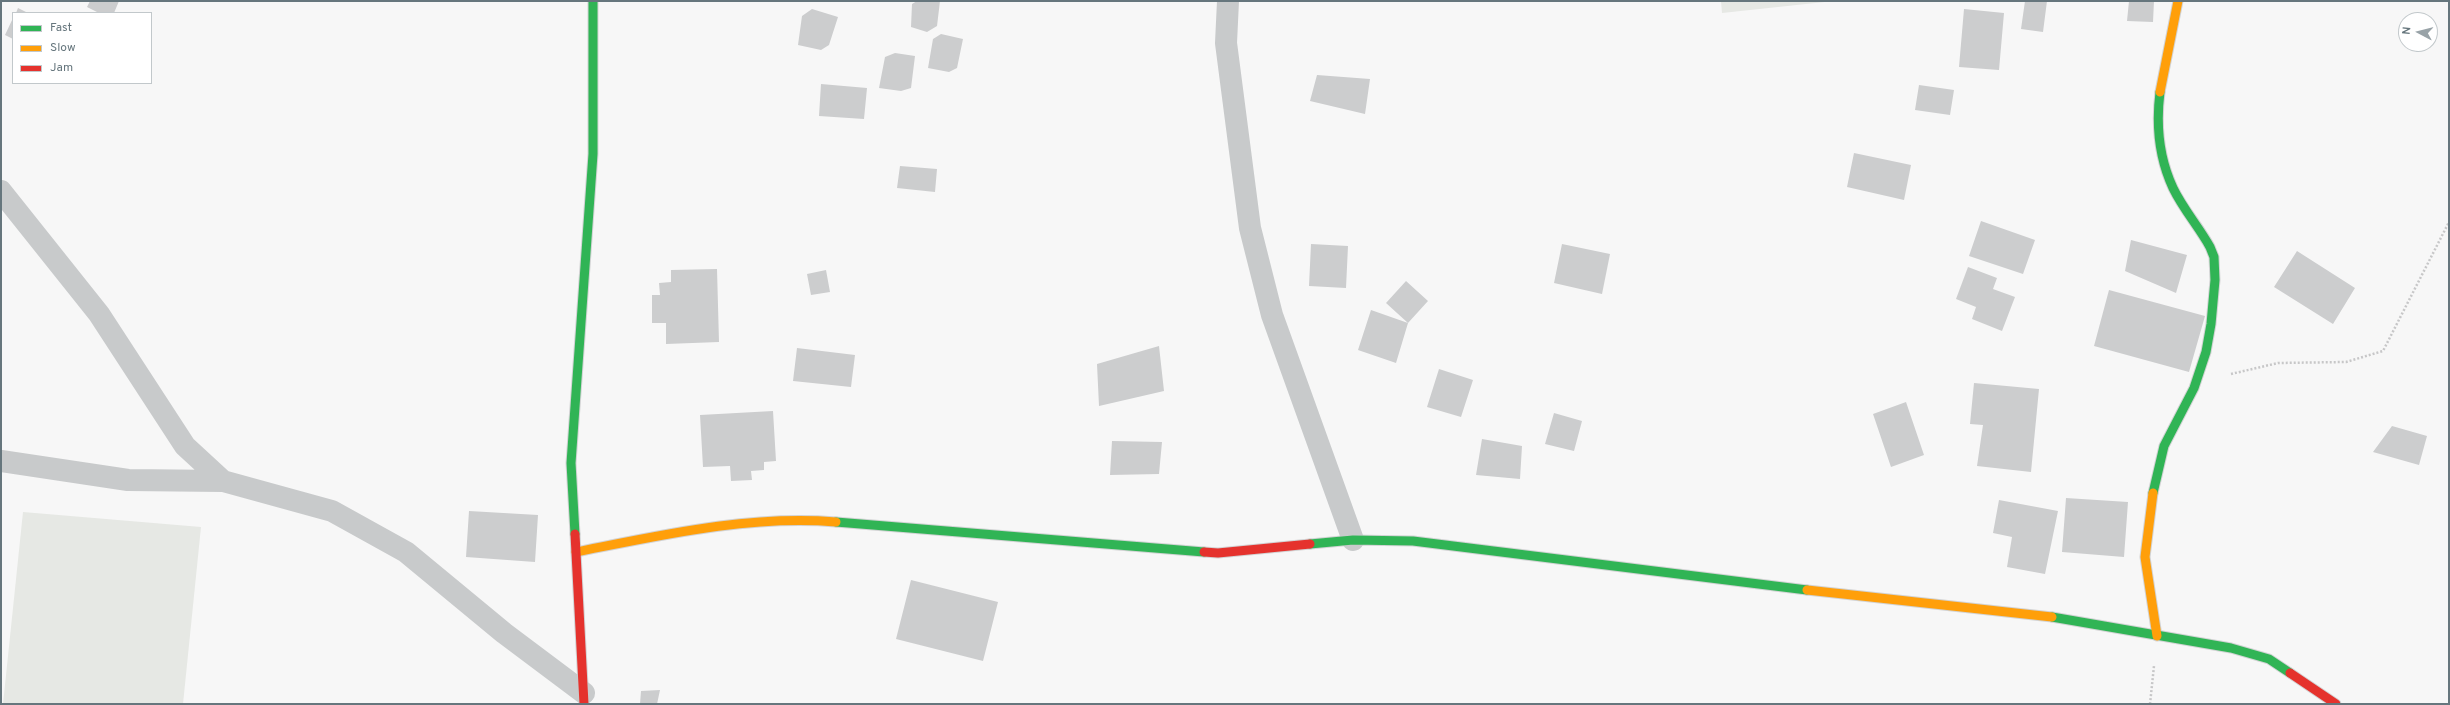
<!DOCTYPE html>
<style>
body{margin:0}
#map{position:relative;width:2450px;height:705px;overflow:hidden;background:#f7f7f7;font-family:Overpass,sans-serif}
canvas{display:block}
.frame{position:absolute;inset:0;border:2px solid #66767d;pointer-events:none}
.legend{position:absolute;left:12px;top:12px;width:140px;height:72px;box-sizing:border-box;background:#fff;border:1px solid #c2c8cb;margin:0;padding:5px 7px;list-style:none;font-size:12px;color:#66767d}
.legend li{display:flex;align-items:center;gap:8px;height:20px}
.legend b{width:20px;border:1px solid #c2c8cb}
.north{position:absolute;left:2398px;top:12px;width:40px;height:40px;box-sizing:border-box;background:#fff;border:1px solid #c2c8cb;border-radius:50%;rotate:277deg;font-size:11px;font-weight:700;line-height:16px;text-align:center;color:#66767d}
.north::after{content:'';display:block;margin:auto;width:14px;height:18px;background:#99a3a8;clip-path:polygon(50% 0,100% 100%,50% 72%,0 100%)}
</style>
<div id="map">
<canvas width="2450" height="705"></canvas>
<div class="frame"></div>
<ul class="legend">
<li><b style="height:5px;background:#30b455"></b>Fast</li>
<li><b style="height:5px;background:#ff9f0a"></b>Slow</li>
<li><b style="height:5px;background:#e5322d"></b>Jam</li>
</ul>
<div class="north">N</div>
</div>
<script>
const ctx = document.querySelector('canvas').getContext('2d');
ctx.lineJoin = 'round';
function fill(path, color) {
  ctx.fillStyle = color;
  ctx.fill(path, 'evenodd');
}
function stroke(path, color, width, dash) {
  ctx.strokeStyle = color;
  ctx.lineWidth = width;
  ctx.lineCap = dash ? 'butt' : 'round';
  ctx.setLineDash(dash || []);
  ctx.stroke(path);
}
fill(new Path2D(`
 M 1721,1 L 1834,1 L 1722,13 Z
 M 23,512 L 201,527 L 183,704 L 3,704 Z`), '#e6e8e4');
fill(new Path2D(`
 M 90,1 L 119,1 L 114,13 L 99,13 L 87,7 Z
 M 917,1 L 940,1 L 937,26 L 927,32 L 911,27 L 912,4 Z
 M 2025,1 L 2047,1 L 2043,32 L 2021,29 Z
 M 2129,1 L 2154,1 L 2153,22 L 2127,21 Z
 M 18,8 L 28,13 L 16,13 Z
 M 812,9 L 838,17 L 829,45 L 821,50 L 798,45 L 802,16 Z
 M 1964,9 L 2004,13 L 1999,70 L 1959,67 Z
 M 13,18 L 13,39 L 5,35 Z
 M 941,34 L 963,39 L 957,68 L 949,72 L 928,68 L 933,39 Z
 M 895,53 L 915,56 L 911,88 L 901,91 L 879,88 L 885,57 Z
 M 1317,75 L 1370,79 L 1365,114 L 1310,101 Z
 M 821,84 L 867,88 L 864,119 L 819,116 Z
 M 1919,85 L 1954,90 L 1950,115 L 1915,110 Z
 M 1854,153 L 1911,165 L 1904,200 L 1847,187 Z
 M 900,166 L 937,169 L 935,192 L 897,188 Z
 M 1981,221 L 2035,240 L 2023,274 L 1969,256 Z
 M 2131,240 L 2187,255 L 2176,293 L 2125,271 Z
 M 1311,244 L 1348,246 L 1346,288 L 1309,286 Z
 M 1562,244 L 1610,254 L 1602,294 L 1554,283 Z
 M 2297,251 L 2355,288 L 2333,324 L 2274,287 Z
 M 1968,267 L 1997,278 L 1993,289 L 2015,297 L 2002,331 L 1972,319 L 1976,307 L 1956,299 Z
 M 717,269 L 719,342 L 666,344 L 666,323 L 652,323 L 652,295 L 660,295 L 659,283 L 671,282 L 671,270 Z
 M 826,270 L 830,292 L 811,295 L 807,274 Z
 M 1406,281 L 1428,301 L 1408,323 L 1386,303 Z
 M 2109,290 L 2205,316 L 2189,372 L 2094,346 Z
 M 1371,310 L 1408,323 L 1396,363 L 1358,350 Z
 M 1159,346 L 1164,391 L 1099,406 L 1097,364 Z
 M 797,348 L 855,355 L 851,387 L 793,381 Z
 M 1439,369 L 1473,380 L 1461,417 L 1427,407 Z
 M 1974,383 L 2039,389 L 2031,472 L 1977,466 L 1983,425 L 1970,424 Z
 M 1906,402 L 1924,455 L 1891,467 L 1873,414 Z
 M 773,411 L 776,461 L 764,462 L 764,470 L 751,471 L 752,480 L 731,481 L 730,466 L 703,467 L 700,415 Z
 M 1554,413 L 1582,421 L 1574,451 L 1545,444 Z
 M 2392,426 L 2427,436 L 2419,465 L 2373,452 Z
 M 1482,439 L 1522,446 L 1520,479 L 1476,475 Z
 M 1112,441 L 1162,442 L 1159,474 L 1110,475 Z
 M 2066,498 L 2128,502 L 2124,557 L 2062,552 Z
 M 1999,500 L 2058,511 L 2045,574 L 2007,567 L 2012,537 L 1993,533 Z
 M 469,511 L 538,515 L 535,562 L 466,557 Z
 M 911,580 L 998,602 L 983,661 L 896,639 Z
 M 660,690 L 657,704 L 640,704 L 641,691 Z`), '#cccdce');
const fast = new Path2D(`
 M 2153,493 L 2164,446 L 2194,388 L 2206,352 L 2211,324 L 2215,280 L 2214,257 L 2210,247 C 2199,227 2183,209 2173,188 C 2159,158 2156,124 2160,92
 M 836,522 L 1204,552
 M 575,534 L 571,463 L 593,154 L 593,1
 M 1310,544 L 1353,540 L 1413,541 L 1807,590
 M 2052,617 L 2231,648 L 2269,659 L 2290,673`);
const slow = new Path2D(`
 M 2160,92 L 2178,1
 M 2153,493 L 2145,557 L 2157,636
 M 576,552 C 662,535 748,515 836,522
 M 1807,590 L 2052,617`);
const jam = new Path2D(`
 M 575,534 L 584,704
 M 1204,552 L 1218,553 L 1310,544
 M 2290,673 L 2336,704`);
stroke(fast, '#d2d3d4', 11);
stroke(slow, '#d2d3d4', 11);
stroke(jam, '#d2d3d4', 11);
stroke(new Path2D(`
 M 2231,374 L 2278,363 L 2346,362 L 2383,351 L 2449,222
 M 2150,704 L 2154,666`), '#c7c7c8', 2.5, [2, 2]);
stroke(new Path2D(`
 M 1228,1 L 1226,43 L 1250,228 L 1272,315 L 1353,540
 M 1,191 L 99,314 L 185,446 L 223,481
 M 1,461 L 128,480 L 223,481 L 332,511 L 406,552 L 504,633 L 584,693`), '#c8cacb', 22);
stroke(fast, '#30b455', 9);
stroke(slow, '#ff9f0a', 9);
stroke(jam, '#e5322d', 9);
</script>
